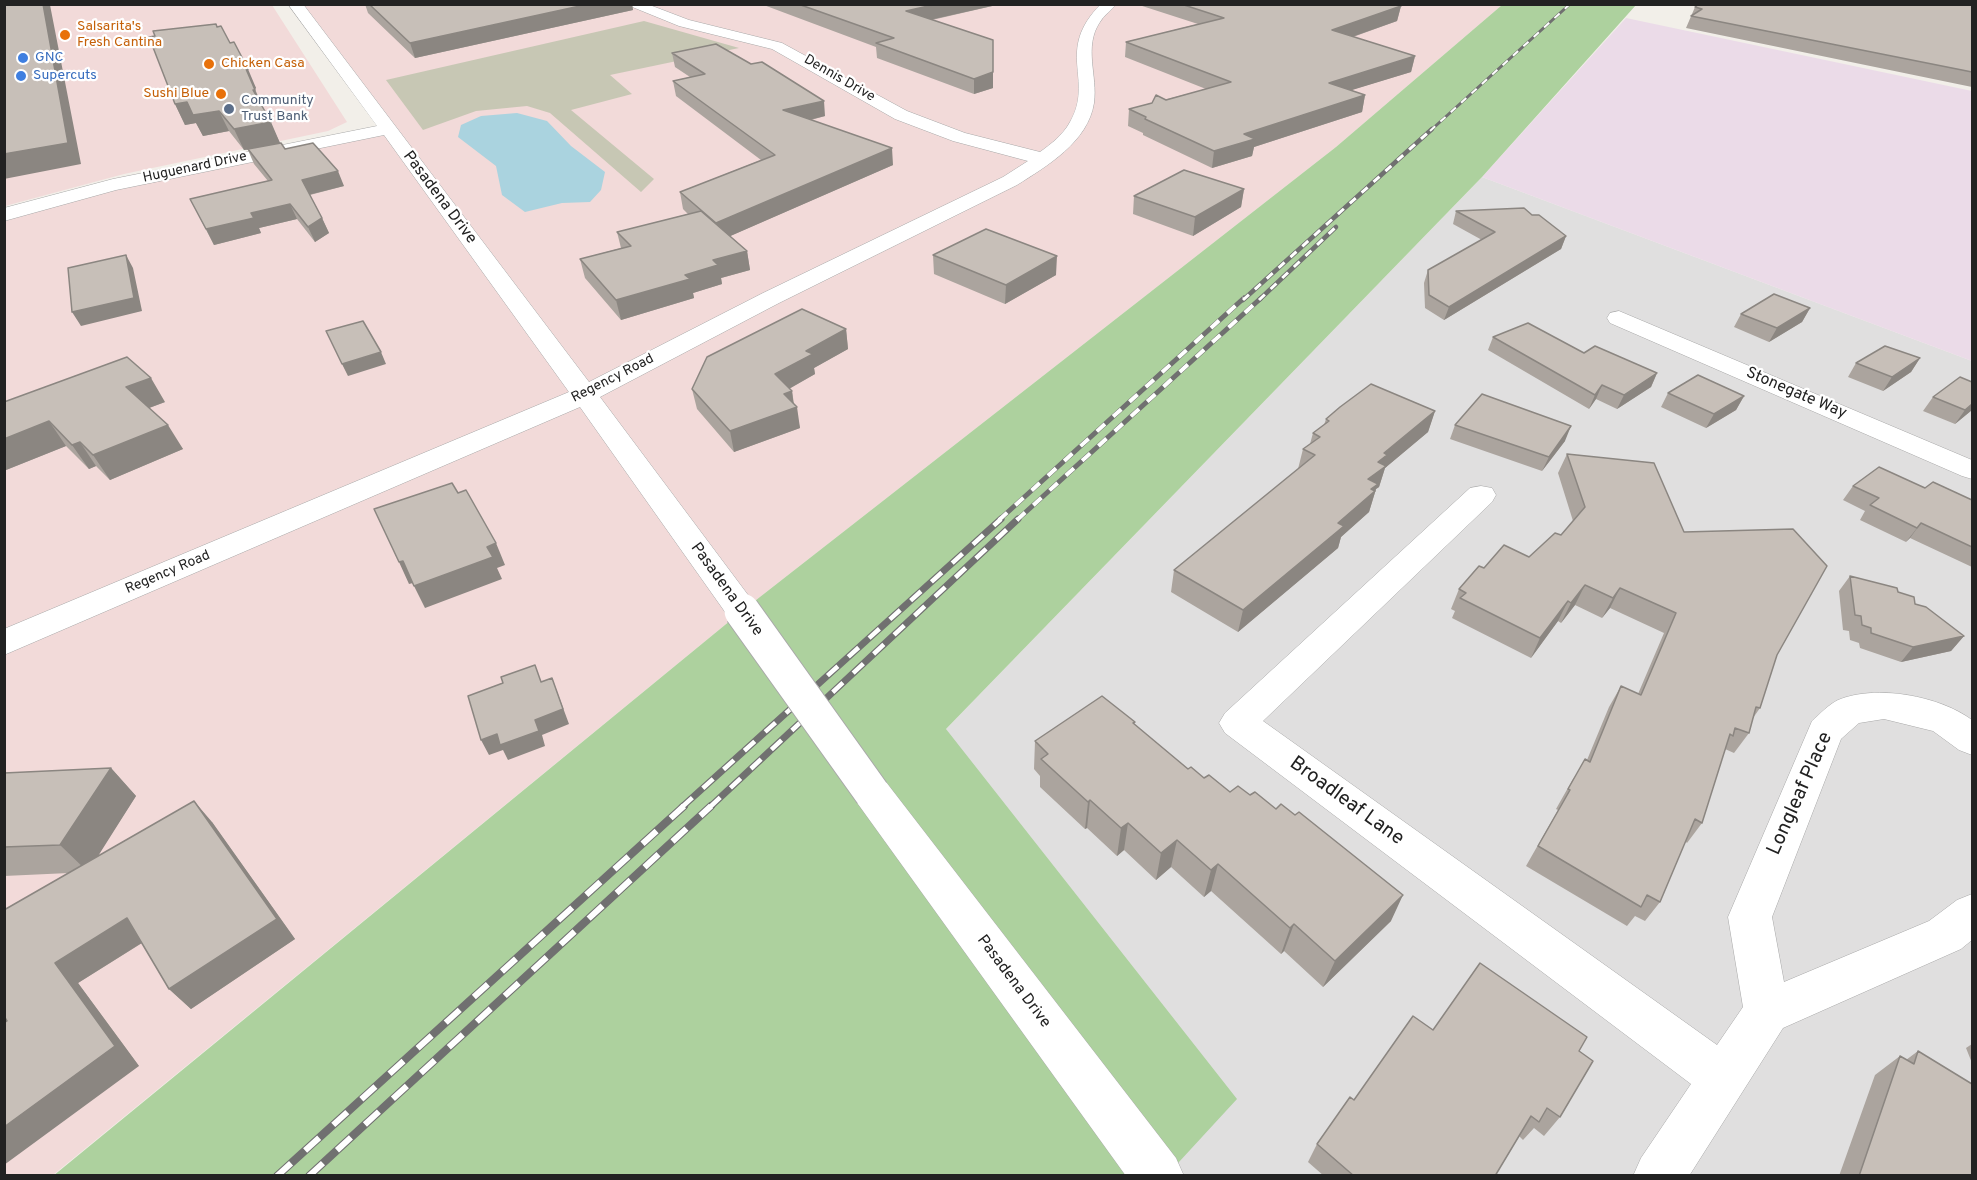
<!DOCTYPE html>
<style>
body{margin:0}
#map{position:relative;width:1977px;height:1180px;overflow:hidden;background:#f2efe9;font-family:Overpass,sans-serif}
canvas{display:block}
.frame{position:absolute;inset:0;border:6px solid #222;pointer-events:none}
</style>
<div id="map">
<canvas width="1977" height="1180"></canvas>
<div class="frame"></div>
</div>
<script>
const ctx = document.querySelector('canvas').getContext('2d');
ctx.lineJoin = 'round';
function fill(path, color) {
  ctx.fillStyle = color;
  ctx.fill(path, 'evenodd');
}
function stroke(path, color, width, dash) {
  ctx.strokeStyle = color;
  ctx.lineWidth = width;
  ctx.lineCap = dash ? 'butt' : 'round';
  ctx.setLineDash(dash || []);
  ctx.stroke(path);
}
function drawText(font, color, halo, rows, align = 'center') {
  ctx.font = font + ' Overpass,sans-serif';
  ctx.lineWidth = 4.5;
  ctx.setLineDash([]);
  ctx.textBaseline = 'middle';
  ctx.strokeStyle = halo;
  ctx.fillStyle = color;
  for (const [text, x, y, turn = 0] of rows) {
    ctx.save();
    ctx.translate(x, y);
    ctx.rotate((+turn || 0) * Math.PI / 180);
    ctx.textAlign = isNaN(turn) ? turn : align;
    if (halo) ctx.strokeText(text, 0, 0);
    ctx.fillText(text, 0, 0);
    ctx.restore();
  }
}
fill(new Path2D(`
 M 1482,177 L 1972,361 L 1972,1175 L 1167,1175 L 946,729 Z`), '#e0dfdf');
fill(new Path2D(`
 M 5,5 L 272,5 L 347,122 L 328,131 L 124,174 L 5,206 Z
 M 295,5 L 1502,5 L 1336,147 L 742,611 L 53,1175 L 5,1176 L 5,215 L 58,199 L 386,129 Z`), '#f2dad9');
fill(new Path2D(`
 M 1626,18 L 1972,91 L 1972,361 L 1482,177 Z`), '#ebdbe8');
fill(new Path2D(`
 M 644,21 L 739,48 L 610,75 L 632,94 L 571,110 L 654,179 L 641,192 L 550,113 L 527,106 L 476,111 L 423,130 L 386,80 Z`), '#c7c7b4');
fill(new Path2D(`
 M 1502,5 L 1636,5 L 1482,177 L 946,729 L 1237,1099 L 1167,1175 L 53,1176 L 742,611 L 1336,147 Z`), '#add19e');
fill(new Path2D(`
 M 517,113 L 547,121 L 571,146 L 605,172 L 601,190 L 590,202 L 562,203 L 525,212 L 502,195 L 496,166 L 458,137 L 461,125 L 481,116 Z`), '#aad3df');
const minor = new Path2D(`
 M 288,4 L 303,4 L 589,382 L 763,293 L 1003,177 L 1028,161 L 953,141 L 895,119 L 772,49 L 679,26 L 625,4 L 647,4 L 689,20 L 782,43 L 907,111 L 965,133 L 1040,152 C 1051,144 1063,135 1070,122 C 1095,79 1054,51 1101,4 L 1116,4 C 1111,11 1104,15 1100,22 C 1083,47 1098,76 1094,103 C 1088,142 1047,166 1017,185 L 779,303 L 600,397 L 754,603 L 759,611 L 754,619 L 742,623 L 730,619 L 580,407 L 4,655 L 4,629 L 569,392 L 384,135 L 116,190 L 4,221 L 4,208 L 113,179 L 377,126 Z
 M 1619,311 L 1972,460 L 1972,479 L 1962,476 L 1610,323 L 1607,318 L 1610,313 Z
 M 1481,486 L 1492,488 L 1496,495 L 1492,502 L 1263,721 L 1717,1045 L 1743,1007 L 1728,917 L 1812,721 C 1820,714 1828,705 1838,700 C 1876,684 1940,696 1972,720 L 1972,755 L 1959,750 L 1933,731 L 1884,719 L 1859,723 L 1841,739 L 1772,917 L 1784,982 L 1929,921 L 1957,900 L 1972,894 L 1972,940 L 1961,949 L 1783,1028 L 1689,1176 L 1633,1176 L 1641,1158 L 1691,1084 L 1225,733 L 1219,723 L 1225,713 L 1470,488 Z
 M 872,777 L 886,782 L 1176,1158 L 1184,1176 L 1126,1176 L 858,804 L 852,793 L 858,782 Z`);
stroke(minor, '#a9a9a9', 1);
fill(minor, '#fff');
const railFar4 = new Path2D(`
 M 1430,131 L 1570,4`);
const railFar3 = new Path2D(`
 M 1243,300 L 1432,129
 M 1259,300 L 1336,227`);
const railFar2 = new Path2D(`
 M 999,520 L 1244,298
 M 1017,520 L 1261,298`);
const railFar1 = new Path2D(`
 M 682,807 L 1001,519
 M 710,807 L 1018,519`);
const rail = new Path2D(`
 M 277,1176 L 684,806
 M 309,1176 L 711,806`);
stroke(railFar4, '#707070', 3);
stroke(railFar3, '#707070', 4.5);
stroke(railFar2, '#707070', 5);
stroke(railFar1, '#707070', 7);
stroke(rail, '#707070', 8);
stroke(railFar4, '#fff', 2, [7]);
stroke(railFar3, '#fff', 3, [8]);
stroke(railFar2, '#fff', 4, [11]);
stroke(railFar1, '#fff', 4.5, [14]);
stroke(rail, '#fff', 6, [19]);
const minorBridge = new Path2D(`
 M 742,611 L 872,793`);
stroke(minorBridge, '#a9a9a9', 37, []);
stroke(minorBridge, '#fff', 35);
fill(new Path2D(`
 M 365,4 L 632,4 L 633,10 L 415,58 L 368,13 Z
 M 761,4 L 1001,4 L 932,20 L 993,88 L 974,94 L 877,58 L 876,47 Z
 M 1136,4 L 1393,4 L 1401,6 L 1397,21 L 1353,37 L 1415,56 L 1411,72 L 1351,90 L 1365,95 L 1362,112 L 1254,147 L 1252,156 L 1212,168 L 1143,135 L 1143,133 L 1128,126 L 1129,109 L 1206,89 L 1125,57 L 1126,42 L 1198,24 Z
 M 1972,4 L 1972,87 L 1686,28 L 1695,7 Z
 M 217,27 L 230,43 L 256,88 L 255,89 L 264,110 L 280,143 L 285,149 L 344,186 L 310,195 L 322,218 L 329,233 L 315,242 L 297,219 L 259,228 L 261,233 L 214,245 L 190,199 L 268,181 L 254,164 L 248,150 L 244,150 L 229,131 L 203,136 L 196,123 L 185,125 L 175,104 Z
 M 672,53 L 825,116 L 811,120 L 893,165 L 730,236 L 747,251 L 750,270 L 721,278 L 722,284 L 693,293 L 694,298 L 621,320 L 585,278 L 580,259 L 621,248 L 617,232 L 688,214 L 683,209 L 680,192 L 761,160 L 676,96 L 673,81 L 690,77 L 675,67 Z
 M 1244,189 L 1241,207 L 1193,236 L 1133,214 L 1134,196 Z
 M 1456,211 L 1532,215 L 1566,236 L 1561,249 L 1444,320 L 1425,308 L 1424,283 L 1428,270 L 1482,240 L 1453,224 Z
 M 933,255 L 1056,275 L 1005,304 L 934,274 Z
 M 1810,308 L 1802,322 L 1769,342 L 1734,327 L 1741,314 Z
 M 846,329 L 848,349 L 814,368 L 815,374 L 789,389 L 792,391 L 794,404 L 800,428 L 734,452 L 697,409 L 692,389 Z
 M 1493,337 L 1584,353 L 1657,373 L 1651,387 L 1617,409 L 1596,399 L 1589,409 L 1488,350 Z
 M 1920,358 L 1911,372 L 1883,391 L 1848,377 L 1856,363 Z
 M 1668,393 L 1744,396 L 1736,410 L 1706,428 L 1661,407 Z
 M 1933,397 L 1972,410 L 1955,424 L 1923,411 Z
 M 4,402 L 165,402 L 149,408 L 183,449 L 110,480 L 96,466 L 89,469 L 66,446 L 6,470 L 4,468 Z
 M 1435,411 L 1428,432 L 1385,468 L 1379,487 L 1376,489 L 1369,512 L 1341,537 L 1338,548 L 1238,632 L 1171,592 L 1174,570 L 1298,469 L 1303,449 L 1310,444 L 1313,433 L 1324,425 L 1326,419 Z
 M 1455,425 L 1565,441 L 1542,471 L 1450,439 Z
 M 1567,454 L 1684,532 L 1777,655 L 1760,708 L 1753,718 L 1749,733 L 1734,753 L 1725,749 L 1702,823 L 1687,843 L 1685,841 L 1660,902 L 1645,921 L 1635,916 L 1627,926 L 1526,866 L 1558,810 L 1556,809 L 1573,779 L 1587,760 L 1609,707 L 1621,686 L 1638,694 L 1664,633 L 1610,608 L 1602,618 L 1575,605 L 1561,623 L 1558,621 L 1531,658 L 1452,618 L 1455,611 L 1451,609 L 1459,589 L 1484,568 L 1529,557 L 1561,535 L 1573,521 L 1558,473 Z
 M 1853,486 L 1925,488 L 1972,500 L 1972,567 L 1910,538 L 1906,542 L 1860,520 L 1865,511 L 1843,500 Z
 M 1850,576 L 1898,592 L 1964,636 L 1951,651 L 1901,662 L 1860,648 L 1859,643 L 1850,640 L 1849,631 L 1843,630 L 1839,591 Z
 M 1135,722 L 1134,724 L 1188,769 L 1391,921 L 1323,987 L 1284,951 L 1281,954 L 1211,891 L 1204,897 L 1171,867 L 1156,880 L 1124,850 L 1117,856 L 1087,828 L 1085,829 L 1040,787 L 1040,776 L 1034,769 L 1035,741 Z
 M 111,768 L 136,796 L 97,856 L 212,822 L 295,939 L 191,1009 L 169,989 L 142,943 L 78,983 L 139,1066 L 7,1021 L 69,873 L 4,876 L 4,773 Z
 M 1433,1030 L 1579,1051 L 1560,1117 L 1544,1136 L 1534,1128 L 1523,1140 L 1519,1136 L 1495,1176 L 1324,1176 L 1308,1162 L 1317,1144 L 1354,1100 Z
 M 1972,1044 L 1972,1063 L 1966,1048 Z
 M 1918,1051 L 1972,1176 L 1839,1176 L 1875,1075 L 1900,1056 L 1906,1060 Z`), '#aba49e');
fill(new Path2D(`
 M 43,4 L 50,5 L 81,164 L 4,179 L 4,154 Z
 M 589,4 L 632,4 L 633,10 L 415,58 L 410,43 Z
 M 937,4 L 1001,4 L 907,25 L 906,11 Z
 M 1401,6 L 1397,21 L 1329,45 L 1332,30 Z
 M 993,40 L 993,88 L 974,94 L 974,79 Z
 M 1415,56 L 1411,72 L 1326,98 L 1329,83 Z
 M 246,69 L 248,69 L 256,88 L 255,89 Z
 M 253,90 L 255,90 L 264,110 Z
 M 1365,95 L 1362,112 L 1254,147 L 1252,156 L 1212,168 L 1214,151 L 1244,134 Z
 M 824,101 L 825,116 L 785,126 L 783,110 Z
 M 187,102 L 219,111 L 229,131 L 203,136 L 196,123 L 185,125 L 175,104 Z
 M 271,122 L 280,143 L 244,150 L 234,129 Z
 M 892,148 L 893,165 L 719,241 L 716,223 Z
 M 338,171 L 344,186 L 308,195 L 302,180 Z
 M 1244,189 L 1241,207 L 1193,236 L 1195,217 Z
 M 290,204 L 297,219 L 259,228 L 261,233 L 214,245 L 206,229 L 251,213 Z
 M 322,218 L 329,233 L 315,242 L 308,227 Z
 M 1566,236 L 1561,249 L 1444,320 L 1449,307 Z
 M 747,251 L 750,270 L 721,278 L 722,284 L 693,293 L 694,298 L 621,320 L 616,300 L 685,275 L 713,260 Z
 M 126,255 L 133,268 L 142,311 L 81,326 L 72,312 Z
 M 1057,256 L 1056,275 L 1005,304 L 1006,285 Z
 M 1810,308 L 1802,322 L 1769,342 L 1777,328 Z
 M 846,329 L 848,349 L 814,368 L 815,374 L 778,395 L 775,374 L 806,351 Z
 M 381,352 L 386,364 L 348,376 L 342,364 Z
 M 1920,358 L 1911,372 L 1883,391 L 1892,377 Z
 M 1657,373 L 1651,387 L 1617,409 L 1624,395 Z
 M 151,378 L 165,402 L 141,411 L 126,387 Z
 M 1602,385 L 1596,399 L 1589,409 L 1595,395 Z
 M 792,391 L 794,408 L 797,407 L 800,428 L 734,452 L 730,431 L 784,394 Z
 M 1744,396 L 1736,410 L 1706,428 L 1714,414 Z
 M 1972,404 L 1972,410 L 1955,424 L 1965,410 Z
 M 1435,411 L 1428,432 L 1385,468 L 1379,487 L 1376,489 L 1369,512 L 1341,537 L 1338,548 L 1238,632 L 1243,610 L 1368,479 L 1384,453 Z
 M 49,421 L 66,446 L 6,470 L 4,468 L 4,439 Z
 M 168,425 L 183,449 L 110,480 L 93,455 Z
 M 1571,426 L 1565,441 L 1542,471 L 1549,457 Z
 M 80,442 L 96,466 L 89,469 L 72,445 Z
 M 1921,523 L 1910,538 L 1906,542 L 1917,528 Z
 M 496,543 L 505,565 L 497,568 L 502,579 L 425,608 L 414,586 L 487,547 Z
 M 403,561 L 413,583 L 409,584 L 399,562 Z
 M 1585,585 L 1575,605 L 1561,623 L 1571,603 Z
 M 1620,588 L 1610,608 L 1602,618 L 1613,598 Z
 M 1568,601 L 1558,621 L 1531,658 L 1540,638 Z
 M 1964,636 L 1951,651 L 1901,662 L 1913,647 Z
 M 552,678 L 569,724 L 542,735 L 545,746 L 508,760 L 503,750 L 489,755 L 481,740 L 535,720 Z
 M 111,768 L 136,796 L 88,872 L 60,845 Z
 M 1090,800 L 1087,828 L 1085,829 L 1088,802 Z
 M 194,801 L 212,822 L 295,939 L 191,1009 L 169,989 Z
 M 1128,823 L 1124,850 L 1117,856 L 1121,828 Z
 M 1177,840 L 1171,867 L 1156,880 L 1161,853 Z
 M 1218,864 L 1211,891 L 1204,897 L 1211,870 Z
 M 1403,895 L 1391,921 L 1323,987 L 1335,961 Z
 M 127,918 L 148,939 L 78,983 L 139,1066 L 4,1165 L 4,1127 L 55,963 Z
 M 1294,924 L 1284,951 L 1281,954 L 1290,928 Z`), '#8b8681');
const building = new Path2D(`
 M 4,4 L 43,4 L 68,143 L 4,154 Z
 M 369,4 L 589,4 L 410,43 Z
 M 798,4 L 937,4 L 906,11 L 993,40 L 993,72 L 974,79 L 876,43 L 894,38 Z
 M 1181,4 L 1393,4 L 1401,6 L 1332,30 L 1415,56 L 1329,83 L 1365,95 L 1244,134 L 1255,139 L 1214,151 L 1145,119 L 1146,117 L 1129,109 L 1152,103 L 1156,95 L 1166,100 L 1231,82 L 1126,42 L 1224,18 Z
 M 1699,4 L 1972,4 L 1972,72 L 1691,16 L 1702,9 L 1695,7 Z
 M 216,24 L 217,27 L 221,26 L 230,43 L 234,42 L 248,69 L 246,69 L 255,90 L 253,90 L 271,122 L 234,129 L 219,111 L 193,115 L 187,102 L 175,104 L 149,37 L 155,36 L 153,31 Z
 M 716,44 L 751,64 L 762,62 L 824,101 L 783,110 L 892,148 L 716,223 L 680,192 L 775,155 L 673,81 L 705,74 L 672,53 Z
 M 281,143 L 285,149 L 313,143 L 338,171 L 302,180 L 322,218 L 308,227 L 290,204 L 251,213 L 254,218 L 206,229 L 190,199 L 272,180 L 248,149 Z
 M 1184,170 L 1244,189 L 1195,217 L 1134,196 Z
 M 1524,208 L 1532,215 L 1539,215 L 1566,236 L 1449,307 L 1429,295 L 1428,270 L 1495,232 L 1456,211 Z
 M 701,211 L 747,251 L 713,260 L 718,265 L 685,275 L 690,279 L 616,300 L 580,259 L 631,246 L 617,232 Z
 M 986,229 L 1057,256 L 1006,285 L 933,255 Z
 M 126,255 L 134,298 L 72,312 L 68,268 Z
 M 1774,294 L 1810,308 L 1777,328 L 1741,314 Z
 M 802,309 L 846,329 L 806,351 L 813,354 L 775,374 L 792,391 L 784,394 L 797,407 L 730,431 L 692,389 L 707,357 Z
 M 363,321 L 381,352 L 342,364 L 326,331 Z
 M 1528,323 L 1584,353 L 1595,346 L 1657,373 L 1624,395 L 1602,385 L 1595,395 L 1493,337 Z
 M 1885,346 L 1920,358 L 1892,377 L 1856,363 Z
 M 127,357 L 151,378 L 126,387 L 168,425 L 93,455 L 80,442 L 72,445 L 49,421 L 4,439 L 4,402 Z
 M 1698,375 L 1744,396 L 1714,414 L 1668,393 Z
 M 1960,377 L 1972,382 L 1972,404 L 1965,410 L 1933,397 Z
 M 1371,384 L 1435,411 L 1384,453 L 1387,455 L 1378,462 L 1386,466 L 1368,479 L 1378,484 L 1371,489 L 1375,491 L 1338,523 L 1344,526 L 1243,610 L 1174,570 L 1315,455 L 1303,449 L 1320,437 L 1313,433 L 1329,421 L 1326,419 L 1340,407 Z
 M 1482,394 L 1571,426 L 1549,457 L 1455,425 Z
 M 1567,454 L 1654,463 L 1684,532 L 1793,529 L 1827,566 L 1777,655 L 1760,708 L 1756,707 L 1749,733 L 1735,728 L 1733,736 L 1730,734 L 1702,823 L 1695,819 L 1660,902 L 1647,895 L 1641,907 L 1538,846 L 1570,790 L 1568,789 L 1585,759 L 1590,762 L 1621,686 L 1641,695 L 1676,613 L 1620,588 L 1613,598 L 1585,585 L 1571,603 L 1568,601 L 1540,638 L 1460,598 L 1466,593 L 1459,589 L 1479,566 L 1484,568 L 1504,545 L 1529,557 L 1555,533 L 1561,535 L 1585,507 Z
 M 1879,467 L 1925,488 L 1933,482 L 1972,500 L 1972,547 L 1921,523 L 1917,528 L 1870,505 L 1879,498 L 1853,486 Z
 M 452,483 L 458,493 L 466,490 L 496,543 L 487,547 L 493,557 L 414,586 L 403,561 L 399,562 L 374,509 Z
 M 1850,576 L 1897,588 L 1898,592 L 1914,597 L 1915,604 L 1926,607 L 1964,636 L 1913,647 L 1871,633 L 1871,628 L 1862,625 L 1861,616 L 1855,615 Z
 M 535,665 L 541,682 L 552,678 L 563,709 L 535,720 L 539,731 L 500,745 L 497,734 L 481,740 L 468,696 L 503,683 L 501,677 Z
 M 1102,696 L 1135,722 L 1133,723 L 1188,769 L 1191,767 L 1204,778 L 1209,775 L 1230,792 L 1238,786 L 1250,795 L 1255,792 L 1276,809 L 1281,804 L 1295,815 L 1299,812 L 1403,895 L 1335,961 L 1294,924 L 1290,928 L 1218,864 L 1211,870 L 1177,840 L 1161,853 L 1128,823 L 1121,828 L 1090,800 L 1088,802 L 1041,759 L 1048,754 L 1035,741 Z
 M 111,768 L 60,845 L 4,847 L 4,773 Z
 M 194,801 L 277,919 L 169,989 L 127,918 L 55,963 L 115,1046 L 4,1127 L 4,1023 L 7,1021 L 4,1016 L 4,910 Z
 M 1480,963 L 1587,1037 L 1579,1051 L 1593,1061 L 1560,1117 L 1547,1108 L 1539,1122 L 1531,1116 L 1495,1176 L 1354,1176 L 1317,1144 L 1350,1097 L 1354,1100 L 1413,1016 L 1433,1030 Z
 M 1918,1051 L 1972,1084 L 1972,1176 L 1859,1176 L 1900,1056 L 1914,1064 Z`);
fill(building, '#c7bfb8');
stroke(building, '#8b8681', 1.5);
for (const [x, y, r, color] of [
 [65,35,6,"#e8710a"],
 [23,58,6,"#3f7fe0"],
 [209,64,6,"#e8710a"],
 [21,76,6,"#3f7fe0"],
 [221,94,6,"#e8710a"],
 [229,109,6,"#5c6f8a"]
]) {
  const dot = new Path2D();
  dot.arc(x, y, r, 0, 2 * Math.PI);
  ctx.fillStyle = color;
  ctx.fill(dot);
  stroke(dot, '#fff', 2);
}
drawText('14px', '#c56008', '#fff', [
 ["Salsarita's",77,27],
 ["Fresh Cantina",77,43],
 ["Chicken Casa",221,64],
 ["Sushi Blue",209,94,"right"]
], 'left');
drawText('14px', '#366cbe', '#fff', [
 ["GNC",35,58],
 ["Supercuts",33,76]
], 'left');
drawText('14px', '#222', '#fff', [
 ["Dennis Drive",839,79,30],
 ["Huguenard Drive",195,168,-12],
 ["Regency Road",613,379,-27],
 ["Regency Road",168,573,-23]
]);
drawText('14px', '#4e5e75', '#fff', [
 ["Community",241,101],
 ["Trust Bank",241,117]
], 'left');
drawText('16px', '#222', '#fff', [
 ["Pasadena Drive",439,198,53],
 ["Stonegate Way",1796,394,23],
 ["Pasadena Drive",726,590,54],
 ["Pasadena Drive",1013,982,53]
]);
drawText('20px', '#222', '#fff', [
 ["Longleaf Place",1801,794,-66],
 ["Broadleaf Lane",1346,802,36]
]);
</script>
